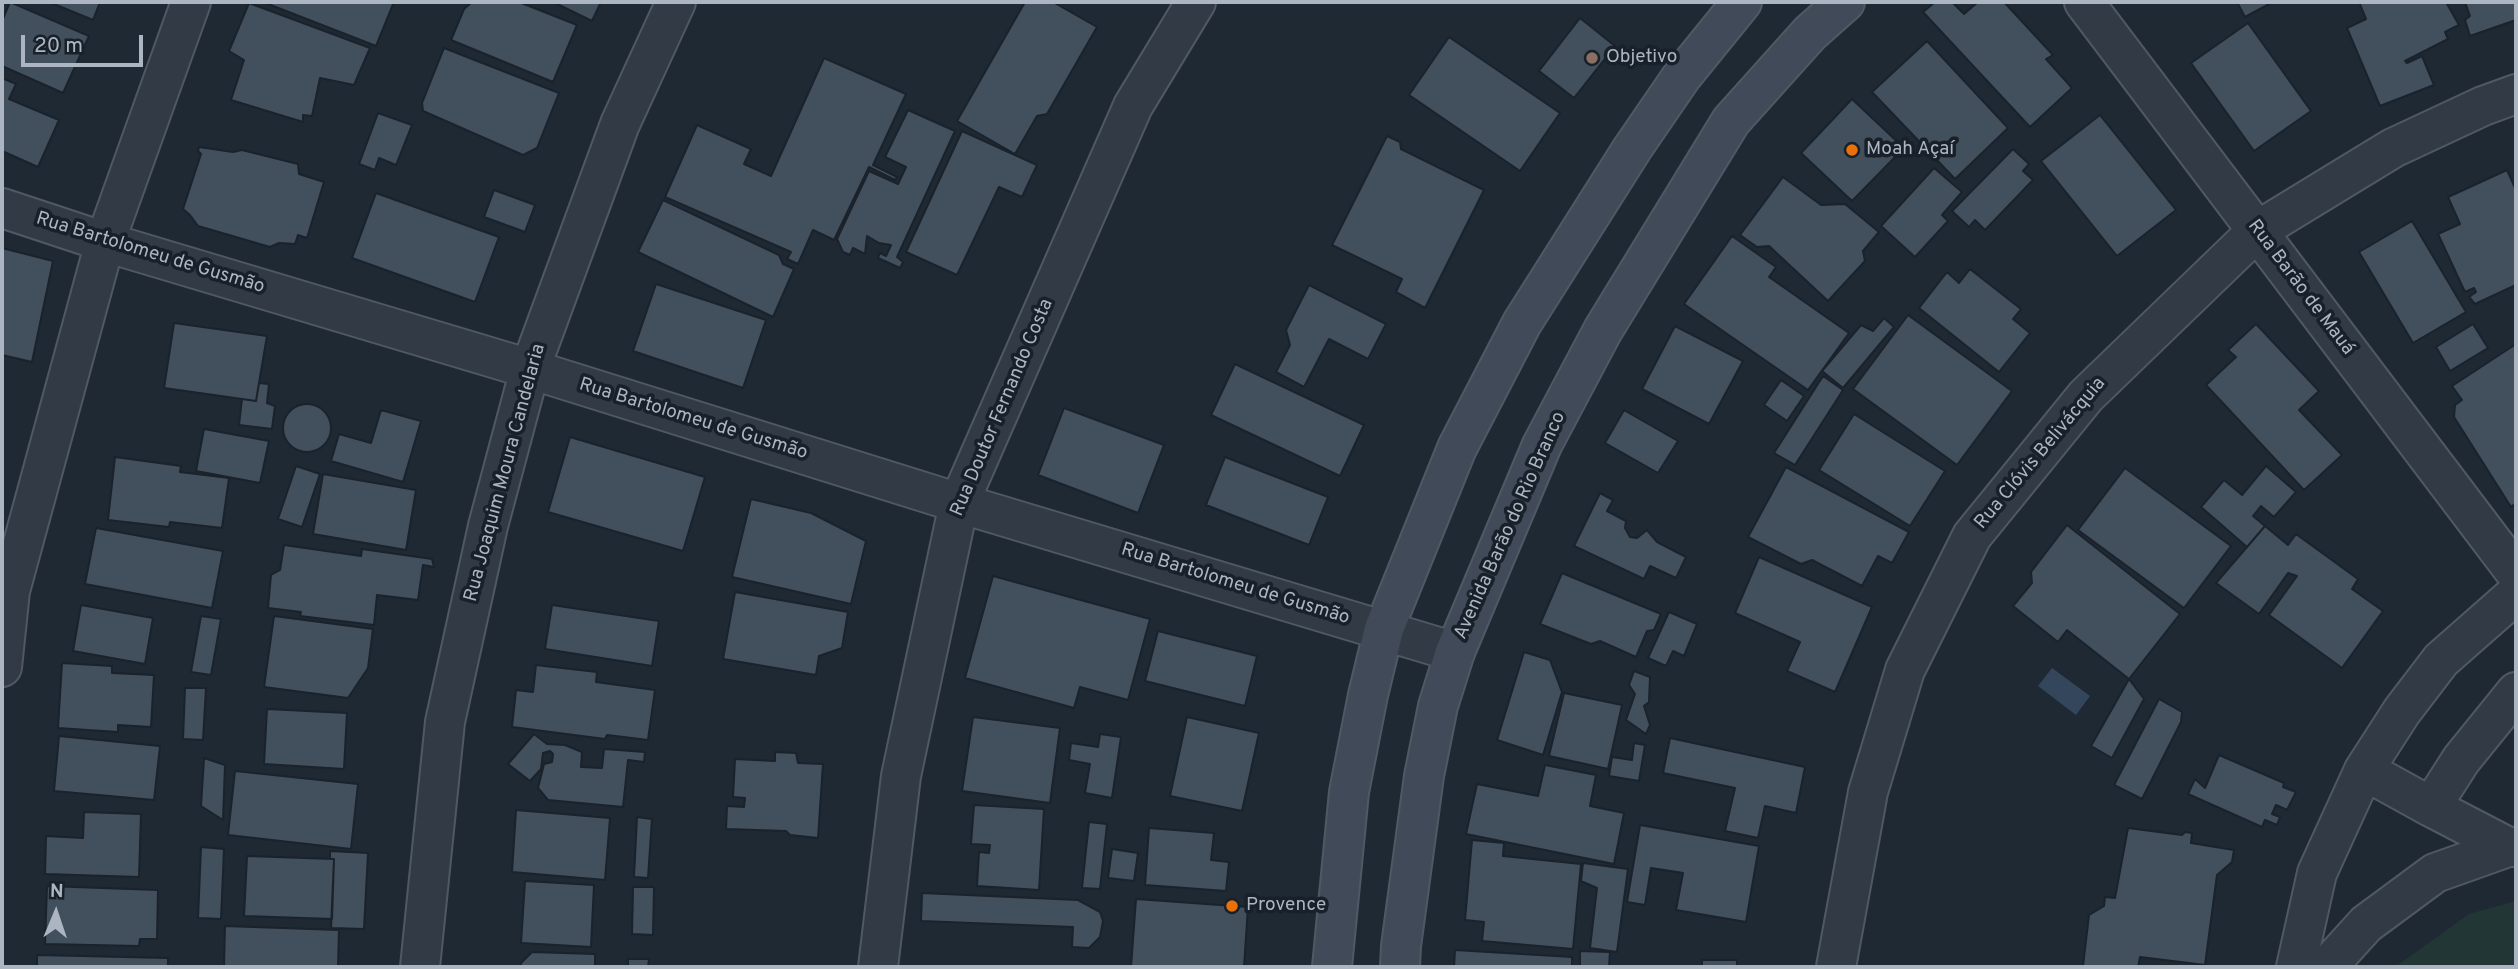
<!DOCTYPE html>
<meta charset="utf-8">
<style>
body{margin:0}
#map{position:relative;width:2518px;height:969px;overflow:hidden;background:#1f2934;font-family:Overpass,sans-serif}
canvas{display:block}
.frame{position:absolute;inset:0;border:4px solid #acb6c2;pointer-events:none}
.north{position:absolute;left:21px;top:878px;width:70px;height:70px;-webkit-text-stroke:5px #182029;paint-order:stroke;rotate:2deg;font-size:19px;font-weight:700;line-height:28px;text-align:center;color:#acb6c2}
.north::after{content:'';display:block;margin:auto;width:24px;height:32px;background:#acb6c2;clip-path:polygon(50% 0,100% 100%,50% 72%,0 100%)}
.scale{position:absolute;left:21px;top:35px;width:122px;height:32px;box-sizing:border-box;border:4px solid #acb6c2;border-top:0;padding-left:9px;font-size:21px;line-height:24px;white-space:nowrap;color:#acb6c2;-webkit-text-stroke:5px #182029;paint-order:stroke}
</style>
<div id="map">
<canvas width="2518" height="969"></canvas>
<div class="frame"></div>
<div class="north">N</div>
<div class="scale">20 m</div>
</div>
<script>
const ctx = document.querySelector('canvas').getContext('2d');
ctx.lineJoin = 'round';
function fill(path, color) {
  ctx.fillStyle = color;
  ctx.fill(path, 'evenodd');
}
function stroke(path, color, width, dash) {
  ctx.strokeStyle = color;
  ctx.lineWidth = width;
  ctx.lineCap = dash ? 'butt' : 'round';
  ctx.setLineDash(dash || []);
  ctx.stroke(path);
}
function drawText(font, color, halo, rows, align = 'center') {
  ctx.font = font + ' Overpass,sans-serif';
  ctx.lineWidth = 7;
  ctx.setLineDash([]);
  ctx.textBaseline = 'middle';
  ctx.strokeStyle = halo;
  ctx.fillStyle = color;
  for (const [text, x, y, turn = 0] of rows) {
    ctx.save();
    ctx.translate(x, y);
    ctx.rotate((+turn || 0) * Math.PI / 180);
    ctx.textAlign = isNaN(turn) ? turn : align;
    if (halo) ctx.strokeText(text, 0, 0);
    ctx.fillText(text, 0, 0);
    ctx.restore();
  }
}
fill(new Path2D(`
 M 2516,901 L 2516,967 L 2395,967 L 2469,914 Z`), '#223636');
fill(new Path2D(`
 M 2052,668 L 2090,696 L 2076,715 L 2038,686 Z`), '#33465c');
const building = new Path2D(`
 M 10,2 L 89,36 L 63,93 L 2,66 L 2,21 Z
 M 49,2 L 100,2 L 93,20 Z
 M 263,2 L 394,2 L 376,46 Z
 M 472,2 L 519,2 L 577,25 L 553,82 L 451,40 L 464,9 Z
 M 553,2 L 601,2 L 592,21 Z
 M 1025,2 L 1053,2 L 1097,27 L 1047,114 L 1037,116 L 1015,154 L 957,121 Z
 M 1935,2 L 1952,2 L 1964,14 L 1978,2 L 2004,2 L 2053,55 L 2046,59 L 2072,88 L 2030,127 L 1923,12 Z
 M 2237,2 L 2273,2 L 2245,17 Z
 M 2359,2 L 2446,2 L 2459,25 L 2445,32 L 2448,39 L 2405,61 L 2407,63 L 2422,56 L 2434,85 L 2380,106 L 2347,28 L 2366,19 Z
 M 2465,2 L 2516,2 L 2516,20 L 2470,36 L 2465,20 L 2470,16 Z
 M 249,3 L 370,48 L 354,85 L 320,78 L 312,116 L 303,115 L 303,122 L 231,100 L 244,60 L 229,51 Z
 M 1580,18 L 1615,46 L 1574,98 L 1539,71 Z
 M 2248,23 L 2311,111 L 2254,151 L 2191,63 Z
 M 1449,37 L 1560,113 L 1520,171 L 1409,95 Z
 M 1927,41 L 2008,128 L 1955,179 L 1872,92 Z
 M 444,48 L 559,93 L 537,148 L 523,155 L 423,111 L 422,103 Z
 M 824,58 L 906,94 L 873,165 L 897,177 L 895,180 L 869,167 L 834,240 L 813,230 L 798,264 L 787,259 L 791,252 L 665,197 L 697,125 L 751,149 L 744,164 L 771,176 Z
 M 2,78 L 16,84 L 9,99 L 59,120 L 38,167 L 2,151 Z
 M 1852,99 L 1904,148 L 1852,201 L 1801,153 Z
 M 908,110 L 955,131 L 897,257 L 903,262 L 900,268 L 878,258 L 880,253 L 886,256 L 891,245 L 879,243 L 867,236 L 865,254 L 853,248 L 850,255 L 843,252 L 837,239 L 869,171 L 898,184 L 906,167 L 885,157 Z
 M 378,113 L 412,125 L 396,165 L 379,158 L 375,170 L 359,164 Z
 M 2100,115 L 2176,210 L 2117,256 L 2041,161 Z
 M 962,131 L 1037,165 L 1022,197 L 999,187 L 957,275 L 906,252 Z
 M 1387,136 L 1400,142 L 1401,149 L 1484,190 L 1425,308 L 1396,292 L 1402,279 L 1332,245 Z
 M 199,147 L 233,152 L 242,150 L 298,164 L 299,174 L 324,182 L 307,238 L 298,235 L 295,244 L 279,243 L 270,247 L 198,226 L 190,215 L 183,209 L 201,154 L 198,151 Z
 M 2013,149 L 2029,164 L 2023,171 L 2033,180 L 1985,230 L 1975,220 L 1969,227 L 1952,211 Z
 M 1934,168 L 1962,192 L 1942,215 L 1948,221 L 1915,257 L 1881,226 Z
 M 2507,170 L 2516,190 L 2516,285 L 2475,304 L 2469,297 L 2476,292 L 2474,288 L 2465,292 L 2438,234 L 2460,224 L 2448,197 Z
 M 1783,177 L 1821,205 L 1845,204 L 1879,232 L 1863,251 L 1865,261 L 1828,301 L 1769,246 L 1757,247 L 1740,235 Z
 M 494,190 L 535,205 L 525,232 L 484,217 Z
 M 376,193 L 499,237 L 475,302 L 352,258 Z
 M 663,200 L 779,255 L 783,264 L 794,269 L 773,317 L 638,252 Z
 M 2412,221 L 2466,312 L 2413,343 L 2359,252 Z
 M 1732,236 L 1776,267 L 1769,277 L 1849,333 L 1808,390 L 1684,304 Z
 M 2,248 L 53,261 L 32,362 L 2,355 Z
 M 1970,269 L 2021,309 L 2013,319 L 2030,333 L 1999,372 L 1919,308 L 1947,272 L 1959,283 Z
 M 656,284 L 766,320 L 743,388 L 633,351 Z
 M 1309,285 L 1386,324 L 1368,359 L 1329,339 L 1304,387 L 1276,372 L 1290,345 L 1286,330 Z
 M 1908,315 L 2012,391 L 1957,465 L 1853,389 Z
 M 1884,318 L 1894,327 L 1843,388 L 1822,371 L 1861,325 L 1873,331 Z
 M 174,323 L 267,336 L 256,401 L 164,388 Z
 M 2256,324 L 2319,391 L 2299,410 L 2342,455 L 2304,490 L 2206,385 L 2236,357 L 2228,350 Z
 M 2473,324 L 2488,348 L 2450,371 L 2436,347 Z
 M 1675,326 L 1743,361 L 1709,424 L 1642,389 Z
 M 2516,344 L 2516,503 L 2511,507 L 2454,417 L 2455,405 L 2462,400 L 2452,386 Z
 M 1235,364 L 1364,425 L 1340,476 L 1211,415 Z
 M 1823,376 L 1843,390 L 1795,465 L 1774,453 Z
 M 1781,380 L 1804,396 L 1787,421 L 1764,405 Z
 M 259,383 L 269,384 L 267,403 L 275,406 L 272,429 L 239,425 L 242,399 L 256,401 Z
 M283 428a24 24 0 1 1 48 0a24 24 0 1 1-48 0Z
 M 1064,408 L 1164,445 L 1138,513 L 1038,475 Z
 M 381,410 L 421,421 L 403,482 L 331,461 L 339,434 L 371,443 Z
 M 1624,410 L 1678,441 L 1658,473 L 1605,443 Z
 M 1854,414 L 1945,471 L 1910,526 L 1819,470 Z
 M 204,429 L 269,441 L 260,483 L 196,471 Z
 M 570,437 L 705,477 L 683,551 L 548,512 Z
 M 115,457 L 181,466 L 180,472 L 229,478 L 222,528 L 170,522 L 169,527 L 108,520 Z
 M 1225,457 L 1328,497 L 1309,545 L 1206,505 Z
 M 296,466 L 320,474 L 302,527 L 278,519 Z
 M 2266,466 L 2296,492 L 2274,517 L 2261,506 L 2253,516 L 2265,526 L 2247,547 L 2201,507 L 2224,480 L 2242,495 Z
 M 1786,467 L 1909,532 L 1892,563 L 1878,556 L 1862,586 L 1812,560 L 1801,564 L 1748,537 Z
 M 2125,468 L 2231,546 L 2184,608 L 2078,530 Z
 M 323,474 L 416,490 L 406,550 L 313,534 Z
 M 1600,493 L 1613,500 L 1607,511 L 1626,521 L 1625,528 L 1630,537 L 1637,538 L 1647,530 L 1657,542 L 1686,557 L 1676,578 L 1650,566 L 1644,579 L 1574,546 Z
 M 751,499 L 811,513 L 866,541 L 851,604 L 732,577 Z
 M 2067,525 L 2180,614 L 2129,679 L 2067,630 L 2058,642 L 2013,606 L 2032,583 L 2031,572 Z
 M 2265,526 L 2288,545 L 2296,534 L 2358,579 L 2352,589 L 2383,611 L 2342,668 L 2269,615 L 2297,576 L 2288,573 L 2259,614 L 2216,583 Z
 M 96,528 L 223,551 L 212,608 L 85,584 Z
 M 284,545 L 361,556 L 362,549 L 432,559 L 434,567 L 423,565 L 418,600 L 377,595 L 374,625 L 300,616 L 301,612 L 268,608 L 271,575 L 280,570 Z
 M 1759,557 L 1872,607 L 1835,692 L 1787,671 L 1800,642 L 1735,613 Z
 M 1562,573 L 1661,614 L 1654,630 L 1647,631 L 1636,657 L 1600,641 L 1591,644 L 1540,624 Z
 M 993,576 L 1150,619 L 1128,700 L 1080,687 L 1074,708 L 965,678 Z
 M 735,592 L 848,612 L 842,648 L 819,656 L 816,675 L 723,659 Z
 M 81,605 L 153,618 L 145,664 L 73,651 Z
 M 552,605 L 659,621 L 652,666 L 545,649 Z
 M 1669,612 L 1697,624 L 1684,656 L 1673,651 L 1666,666 L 1648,658 Z
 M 201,616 L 221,619 L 211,675 L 191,672 Z
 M 274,616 L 373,629 L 368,668 L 348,698 L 264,687 Z
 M 1158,631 L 1257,656 L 1245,706 L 1145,681 Z
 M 1524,652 L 1550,660 L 1562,692 L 1543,755 L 1497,740 Z
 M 62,663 L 112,666 L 112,673 L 154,675 L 151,727 L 118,725 L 118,732 L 58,728 Z
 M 536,665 L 597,672 L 596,682 L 655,690 L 648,740 L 607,735 L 605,739 L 512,727 L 516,690 L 533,692 Z
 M 1634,671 L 1650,677 L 1649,702 L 1644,706 L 1650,725 L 1646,734 L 1626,720 L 1635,694 L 1629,685 Z
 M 2129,679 L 2144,699 L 2112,758 L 2091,746 Z
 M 185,688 L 206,688 L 203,740 L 183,739 Z
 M 1564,693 L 1622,705 L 1608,769 L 1549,756 Z
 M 2159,699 L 2182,712 L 2181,722 L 2142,799 L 2114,785 Z
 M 267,709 L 347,713 L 344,769 L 264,764 Z
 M 973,717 L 1060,728 L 1050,803 L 962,791 Z
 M 1187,717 L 1259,733 L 1242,811 L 1170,796 Z
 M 534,734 L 547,744 L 565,745 L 582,752 L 581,767 L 602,768 L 604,749 L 645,752 L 644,762 L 628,760 L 623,807 L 548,800 L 538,788 L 544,764 L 552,762 L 553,754 L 550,751 L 543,753 L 541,769 L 530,781 L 508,764 Z
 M 1100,734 L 1121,737 L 1112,798 L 1085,793 L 1090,764 L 1069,760 L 1071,743 L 1098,747 Z
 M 59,736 L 160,746 L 154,800 L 54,791 Z
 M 1670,738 L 1805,767 L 1796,813 L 1765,806 L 1758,838 L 1725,831 L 1735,788 L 1663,773 Z
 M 1634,743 L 1645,745 L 1639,781 L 1609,776 L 1612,757 L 1632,760 Z
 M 775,752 L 796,753 L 798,763 L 823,764 L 818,838 L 790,835 L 786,831 L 726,829 L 727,806 L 744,807 L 745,798 L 733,797 L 735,759 L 775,761 Z
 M 2219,755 L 2284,783 L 2283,787 L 2296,792 L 2287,810 L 2276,805 L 2272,814 L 2280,817 L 2277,825 L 2265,820 L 2262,827 L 2188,794 L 2195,779 L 2205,788 Z
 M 204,758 L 225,765 L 223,820 L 201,806 Z
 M 1545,765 L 1596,775 L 1590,806 L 1624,813 L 1614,864 L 1466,834 L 1477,784 L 1538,796 Z
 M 235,771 L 358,784 L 351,849 L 228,835 Z
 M 974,805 L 1044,809 L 1039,890 L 977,886 L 979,852 L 989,853 L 990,845 L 971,844 Z
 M 516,810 L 610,818 L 605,880 L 512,872 Z
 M 84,812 L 141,814 L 139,877 L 45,874 L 46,836 L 83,838 Z
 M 637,817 L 652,819 L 648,878 L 634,877 Z
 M 1089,822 L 1107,824 L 1100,889 L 1082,888 Z
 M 1640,825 L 1759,846 L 1746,922 L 1676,910 L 1683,873 L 1651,868 L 1645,905 L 1627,902 Z
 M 1149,828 L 1214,833 L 1211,860 L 1229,862 L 1226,891 L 1145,885 Z
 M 2128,828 L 2182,835 L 2185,832 L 2192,833 L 2191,843 L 2234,850 L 2232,862 L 2217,875 L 2205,965 L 2140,957 L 2138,967 L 2083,966 L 2089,915 L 2104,906 L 2105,897 L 2115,898 Z
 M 1472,840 L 1504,843 L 1503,856 L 1581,864 L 1573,949 L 1482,941 L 1484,922 L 1465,920 Z
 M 201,847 L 224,849 L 221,919 L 198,918 Z
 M 1112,849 L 1138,853 L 1134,881 L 1108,878 Z
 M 330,851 L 368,853 L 364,929 L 331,928 L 334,859 L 330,859 Z
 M 247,856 L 334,859 L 332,919 L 244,916 Z
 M 1583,863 L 1628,869 L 1617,952 L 1590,948 L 1597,888 L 1581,881 Z
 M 525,881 L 594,885 L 591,947 L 521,943 Z
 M 47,886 L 158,890 L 157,939 L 140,939 L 139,946 L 45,944 Z
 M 633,887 L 654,887 L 653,935 L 632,934 Z
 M 922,893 L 1078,900 L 1100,912 L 1103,921 L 1100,937 L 1089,948 L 1072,947 L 1073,927 L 921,921 Z
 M 1136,899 L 1248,907 L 1244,967 L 1131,967 Z
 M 225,926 L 339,930 L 338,967 L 224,967 Z
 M 1455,950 L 1572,957 L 1572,967 L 1454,967 Z
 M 1580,951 L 1610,952 L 1609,967 L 1580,967 Z
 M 532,952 L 595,954 L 595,967 L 521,967 L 521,963 Z
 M 37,955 L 168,958 L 168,967 L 37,967 Z
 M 628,959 L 649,959 L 648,967 L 628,967 Z
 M 1702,960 L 1737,960 L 1737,967 L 1702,967 Z`);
fill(building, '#424f5c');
stroke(building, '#1a222b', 2);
const street = new Path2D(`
 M 2084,2 L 2516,573
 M 2,208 L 105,242 L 530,369 L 959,503 L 1455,652
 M 2,667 L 10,591 L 105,242 L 191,2
 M 2364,770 L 2431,807 L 2461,760 L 2516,692
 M 2431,807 L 2508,847
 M 420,967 L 445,722 L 488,526 L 530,369 L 620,124 L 676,2
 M 878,967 L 901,776 L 959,503 L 1133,106 L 1196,2
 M 1836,967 L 1868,792 L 1905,670 L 1972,536 L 2086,396 L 2257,231 L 2393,148 L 2483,106 L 2516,94
 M 2296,967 L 2317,873 L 2364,770 L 2402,711 L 2441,660 L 2516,594
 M 2327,967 L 2366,924 L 2435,873 L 2508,847 L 2516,847`);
const secondary = new Path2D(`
 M 1332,967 L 1349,792 L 1368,695 L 1384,629 L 1457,448 L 1522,323 L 1632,149 L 1682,76 L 1742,2
 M 1400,967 L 1401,946 L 1424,776 L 1438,706 L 1455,652 L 1542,445 L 1603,330 L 1731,121 L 1810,33 L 1845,2`);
stroke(street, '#505963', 42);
stroke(secondary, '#505963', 42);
stroke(street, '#323b45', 38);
stroke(secondary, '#414a58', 38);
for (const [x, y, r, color] of [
 [1592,58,7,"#8d6e63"],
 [1852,150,7,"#e8710a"],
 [1232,906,7,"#e8710a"]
]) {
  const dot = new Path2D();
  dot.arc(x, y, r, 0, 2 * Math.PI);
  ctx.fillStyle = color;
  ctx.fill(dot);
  stroke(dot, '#182029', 2.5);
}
drawText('19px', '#acb6c2', '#182029', [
 ["Objetivo",1606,58],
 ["Moah Açaí",1866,150],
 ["Provence",1246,906]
], 'left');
drawText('19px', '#acb6c2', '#182029', [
 ["Rua Bartolomeu de Gusmão",150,254,17],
 ["Rua Barão de Mauá",2300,288,53],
 ["Rua Doutor Fernando Costa",1003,408,-67],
 ["Rua Bartolomeu de Gusmão",693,420,17],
 ["Rua Clóvis Belivácquia",2041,454,-50],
 ["Rua Joaquim Moura Candelaria",506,473,-75],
 ["Avenida Barão do Rio Branco",1511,526,-66],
 ["Rua Bartolomeu de Gusmão",1235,585,17]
]);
</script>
